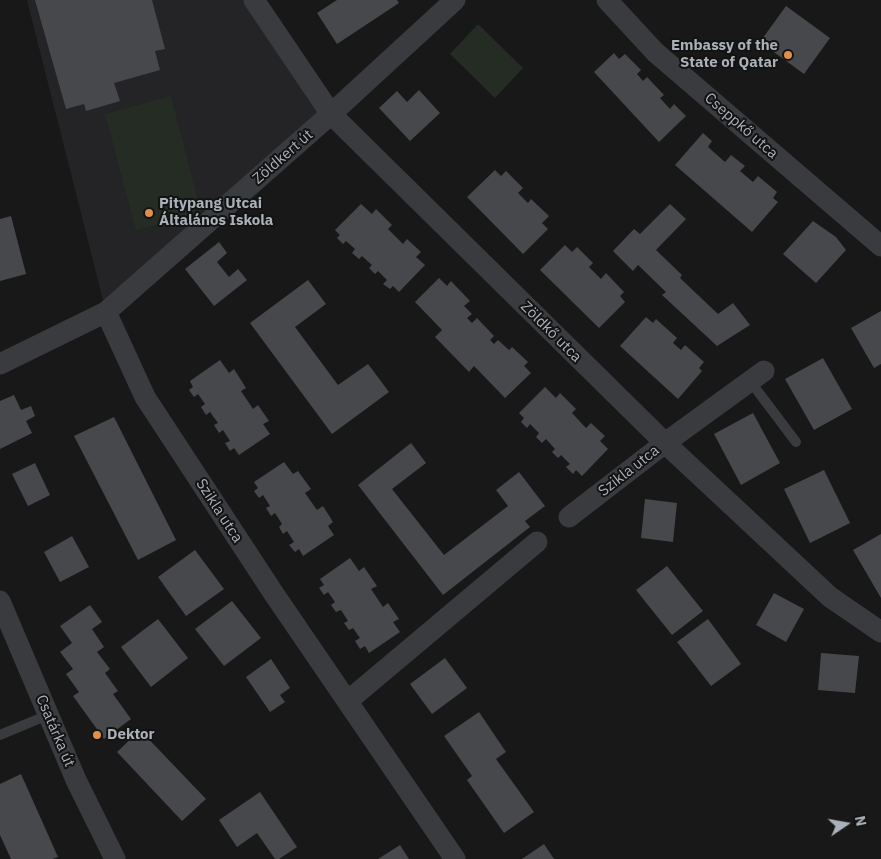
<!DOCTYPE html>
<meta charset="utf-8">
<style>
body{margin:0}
#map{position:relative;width:881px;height:859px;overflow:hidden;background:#181819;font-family:"IBM Plex Sans",sans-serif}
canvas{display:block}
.north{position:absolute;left:821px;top:799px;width:50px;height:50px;-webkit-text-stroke:4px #131314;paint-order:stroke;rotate:78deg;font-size:14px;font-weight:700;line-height:20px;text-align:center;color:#abb1b8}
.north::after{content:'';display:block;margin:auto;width:18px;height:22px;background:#abb1b8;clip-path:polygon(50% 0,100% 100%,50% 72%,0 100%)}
</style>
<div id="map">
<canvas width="881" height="859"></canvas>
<div class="north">N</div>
</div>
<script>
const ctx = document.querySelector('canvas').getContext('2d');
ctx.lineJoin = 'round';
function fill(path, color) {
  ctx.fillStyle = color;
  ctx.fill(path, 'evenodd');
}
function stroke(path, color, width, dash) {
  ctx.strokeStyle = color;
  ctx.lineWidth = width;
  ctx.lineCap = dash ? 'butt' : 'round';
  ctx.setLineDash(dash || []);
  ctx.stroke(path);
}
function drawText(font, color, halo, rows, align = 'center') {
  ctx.font = font + ' "IBM Plex Sans",sans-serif';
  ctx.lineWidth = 4;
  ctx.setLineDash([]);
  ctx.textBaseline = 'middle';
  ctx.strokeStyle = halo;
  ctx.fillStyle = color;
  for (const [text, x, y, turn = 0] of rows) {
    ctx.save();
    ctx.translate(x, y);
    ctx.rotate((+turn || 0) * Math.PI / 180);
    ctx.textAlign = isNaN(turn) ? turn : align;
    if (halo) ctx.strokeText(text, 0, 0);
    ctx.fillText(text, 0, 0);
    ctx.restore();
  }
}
fill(new Path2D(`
 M 27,0 L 254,0 L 331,114 L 106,312 Z`), '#242426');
fill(new Path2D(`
 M 478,24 L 523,68 L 495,98 L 450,54 Z
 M 171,96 L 201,213 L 136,230 L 105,114 Z`), '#242c24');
fill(new Path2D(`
 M 35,0 L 152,0 L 165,49 L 155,51 L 160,70 L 114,83 L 120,101 L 86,111 L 84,104 L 66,109 Z
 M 337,0 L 397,0 L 399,3 L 337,44 L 317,13 Z
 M 786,6 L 830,38 L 804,74 L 760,42 Z
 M 614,53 L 619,59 L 625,54 L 641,70 L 637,74 L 643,81 L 647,77 L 664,95 L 660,98 L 670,109 L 674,104 L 686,116 L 659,142 L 594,72 Z
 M 419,90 L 440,113 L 410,141 L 379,108 L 397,91 L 407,102 Z
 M 703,133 L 712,141 L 708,147 L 725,162 L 731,155 L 745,166 L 740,171 L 753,182 L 758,176 L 777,192 L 773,198 L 778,202 L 752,232 L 675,165 Z
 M 495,170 L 501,176 L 506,171 L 523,188 L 518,193 L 528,203 L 531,199 L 549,216 L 542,223 L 548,229 L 523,254 L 467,197 Z
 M 361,204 L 372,214 L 376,209 L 392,225 L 388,229 L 403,244 L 407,239 L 421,252 L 416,257 L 425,265 L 399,292 L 393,286 L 390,289 L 383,284 L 387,280 L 378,271 L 375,274 L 369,268 L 372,265 L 362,256 L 359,259 L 352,253 L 355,249 L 346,241 L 343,244 L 337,238 L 340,235 L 335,230 Z
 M 670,204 L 686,219 L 656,250 L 682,275 L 680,278 L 718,314 L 733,303 L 750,325 L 717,346 L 662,295 L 666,292 L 638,265 L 633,271 L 613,251 L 634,229 L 640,234 Z
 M 11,216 L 26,274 L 0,281 L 0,219 Z
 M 813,221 L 836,237 L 846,250 L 816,283 L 783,254 Z
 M 219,242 L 227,253 L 217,262 L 229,277 L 238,269 L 247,280 L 214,306 L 185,269 Z
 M 565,245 L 572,252 L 577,247 L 593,263 L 589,267 L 601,279 L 606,273 L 624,292 L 620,296 L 625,302 L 599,328 L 540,270 Z
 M 439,278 L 447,286 L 451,281 L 470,301 L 464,306 L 472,314 L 467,318 L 472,323 L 477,318 L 494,336 L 490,340 L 494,344 L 498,340 L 509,350 L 512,347 L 528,362 L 524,366 L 531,373 L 505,398 L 474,366 L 469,372 L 435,337 L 442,330 L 415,302 Z
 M 308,280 L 326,304 L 295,327 L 338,385 L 368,364 L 389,392 L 332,434 L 250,323 Z
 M 881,311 L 881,364 L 874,368 L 851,328 Z
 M 646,317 L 653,323 L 656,319 L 677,338 L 673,343 L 681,350 L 685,345 L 704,362 L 699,368 L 702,371 L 678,399 L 620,346 Z
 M 823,358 L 852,409 L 814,430 L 785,379 Z
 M 220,360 L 229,373 L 234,369 L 246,388 L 241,391 L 253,409 L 258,405 L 269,421 L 263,424 L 270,434 L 239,455 L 234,448 L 230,451 L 225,443 L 230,441 L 223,430 L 219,433 L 214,425 L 218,423 L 210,412 L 206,415 L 201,407 L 205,404 L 198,394 L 194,397 L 189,390 L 193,387 L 190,381 Z
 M 545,387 L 556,398 L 560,393 L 576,409 L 572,413 L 586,428 L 591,423 L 605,436 L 600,441 L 608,449 L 582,476 L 576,470 L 573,474 L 566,467 L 570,464 L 561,455 L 558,458 L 552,452 L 555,449 L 546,439 L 542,443 L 536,437 L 539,433 L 530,424 L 527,428 L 521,422 L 524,418 L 519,413 Z
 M 14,395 L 21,410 L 31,406 L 35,416 L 26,421 L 32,433 L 0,449 L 0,401 Z
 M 753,413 L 780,463 L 741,485 L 714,434 Z
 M 114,417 L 176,540 L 138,560 L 74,436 Z
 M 411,443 L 426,463 L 392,489 L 444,555 L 508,506 L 496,490 L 519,472 L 545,506 L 525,521 L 530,527 L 443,595 L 358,485 Z
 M 284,462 L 293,474 L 298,471 L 311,489 L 305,493 L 317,510 L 323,506 L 333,522 L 328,526 L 334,535 L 303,556 L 299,549 L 295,552 L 289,545 L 294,542 L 287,531 L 283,534 L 279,527 L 282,524 L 275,513 L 271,516 L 266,508 L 270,506 L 263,495 L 259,498 L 254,491 L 258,488 L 254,482 Z
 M 35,463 L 50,495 L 28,506 L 12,474 Z
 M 824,470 L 850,523 L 810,543 L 784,489 Z
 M 645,499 L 677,503 L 673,542 L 641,538 Z
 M 881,534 L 881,598 L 853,550 Z
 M 72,536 L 89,567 L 60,582 L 44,552 Z
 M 195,550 L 224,589 L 186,616 L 158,577 Z
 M 350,558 L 359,571 L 364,567 L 377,586 L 371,589 L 383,607 L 388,603 L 399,619 L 393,622 L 400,632 L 369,653 L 365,646 L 360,649 L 355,641 L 360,638 L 353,628 L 349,630 L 344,623 L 348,621 L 341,610 L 336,612 L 331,605 L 335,602 L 328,592 L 324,595 L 319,588 L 324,585 L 320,579 Z
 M 667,566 L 703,611 L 672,635 L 636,590 Z
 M 774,593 L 804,609 L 786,642 L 756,625 Z
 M 232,601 L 261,638 L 224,666 L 195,629 Z
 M 90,605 L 102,622 L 92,629 L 104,647 L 97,652 L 110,669 L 105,673 L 118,691 L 113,694 L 131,719 L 104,739 L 73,696 L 79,692 L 66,674 L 73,669 L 60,652 L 72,643 L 60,626 Z
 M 158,619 L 188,658 L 151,687 L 121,647 Z
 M 708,619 L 741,664 L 711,686 L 677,642 Z
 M 821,653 L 859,656 L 855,693 L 818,690 Z
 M 445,658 L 467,688 L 432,714 L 410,684 Z
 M 271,659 L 290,688 L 280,695 L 285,702 L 270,712 L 246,677 Z
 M 479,712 L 506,752 L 496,759 L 534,812 L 504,833 L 467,780 L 472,776 L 444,736 Z
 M 140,730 L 206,799 L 182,821 L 117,752 Z
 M 21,774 L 58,857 L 52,859 L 11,859 L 0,835 L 0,784 Z
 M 260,792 L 297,847 L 279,859 L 275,859 L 257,833 L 237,847 L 219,820 Z
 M 544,844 L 554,859 L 522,859 Z
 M 400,845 L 409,859 L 378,859 Z`), '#47484c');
stroke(new Path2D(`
 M 750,381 L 796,442
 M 0,735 L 48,715`), '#393b3e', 10);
stroke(new Path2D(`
 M 254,0 L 331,114 L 665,443 L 830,597 L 881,632
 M 607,0 L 655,52 L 881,246
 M 106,312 L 145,397 L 274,594 L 455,859
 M 0,364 L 106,312 L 331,114 L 455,0
 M 569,517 L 665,443 L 764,371
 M 0,601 L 76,780 L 115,859
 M 349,700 L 537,542`), '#393b3e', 21);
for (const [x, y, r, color] of [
 [788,55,5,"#e18f48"],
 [149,213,5,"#e18f48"],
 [97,735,5,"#e18f48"]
]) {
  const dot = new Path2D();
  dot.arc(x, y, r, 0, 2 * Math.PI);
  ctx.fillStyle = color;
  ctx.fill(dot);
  stroke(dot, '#131314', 2);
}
drawText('bold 15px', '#abb1b8', '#131314', [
 ["Embassy of the",778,46,"right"],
 ["State of Qatar",778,63,"right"],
 ["Pitypang Utcai",159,204],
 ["Általános Iskola",159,221],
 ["Dektor",107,735]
], 'left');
drawText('15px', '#abb1b8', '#131314', [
 ["Cseppkő utca",741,126,41],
 ["Zöldkert út",283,157,-41],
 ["Zöldkő utca",551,332,45],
 ["Szikla utca",629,471,-38],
 ["Szikla utca",219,511,57],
 ["Csatárka út",55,731,67]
]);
</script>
